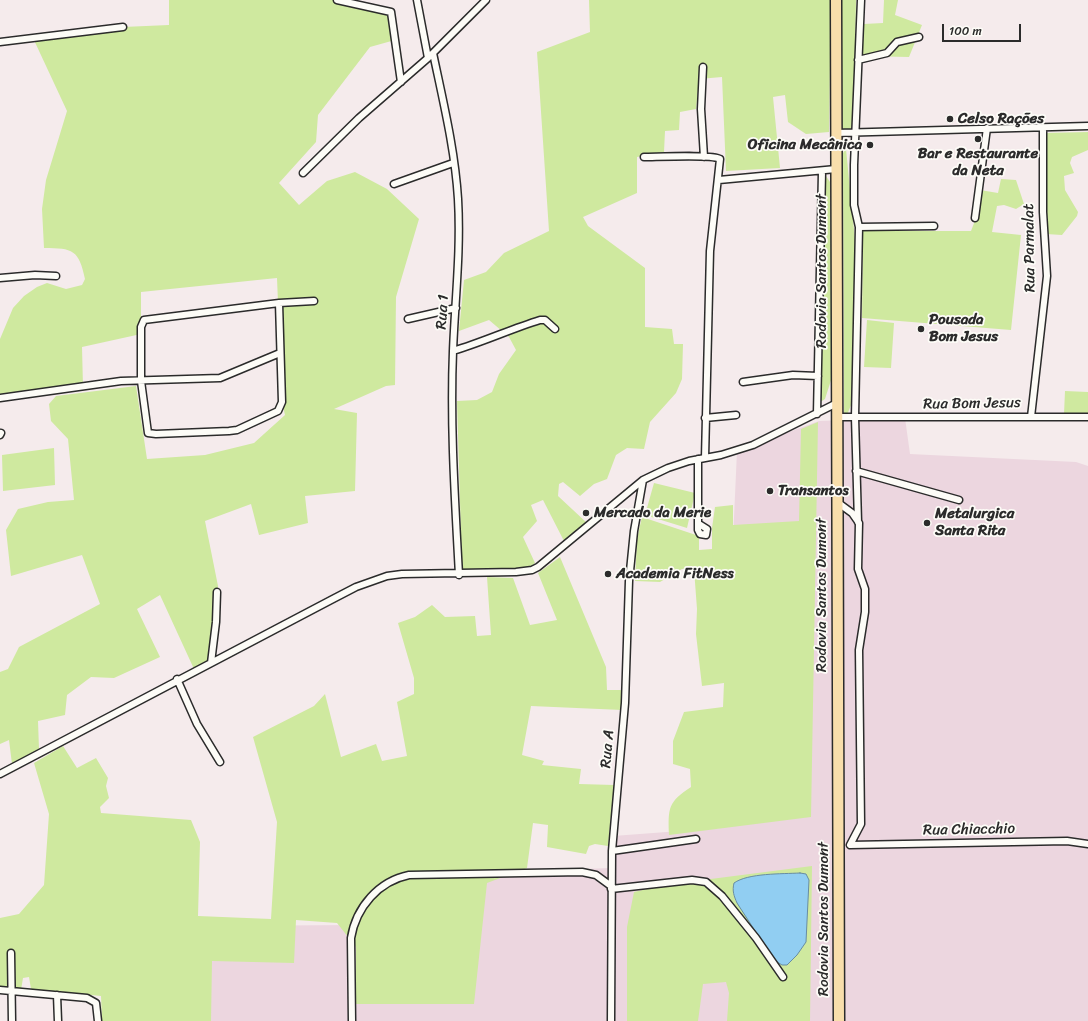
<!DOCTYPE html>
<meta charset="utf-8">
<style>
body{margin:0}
#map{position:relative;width:1088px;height:1021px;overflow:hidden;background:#f5ebec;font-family:Sriracha,sans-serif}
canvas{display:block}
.scale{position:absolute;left:942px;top:24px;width:79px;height:18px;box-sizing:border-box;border:2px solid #2b2b2b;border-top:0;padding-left:5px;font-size:12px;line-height:14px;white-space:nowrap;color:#2b2b2b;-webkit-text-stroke:3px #fdfcf7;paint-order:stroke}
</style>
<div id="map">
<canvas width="1088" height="1021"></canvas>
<div class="scale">100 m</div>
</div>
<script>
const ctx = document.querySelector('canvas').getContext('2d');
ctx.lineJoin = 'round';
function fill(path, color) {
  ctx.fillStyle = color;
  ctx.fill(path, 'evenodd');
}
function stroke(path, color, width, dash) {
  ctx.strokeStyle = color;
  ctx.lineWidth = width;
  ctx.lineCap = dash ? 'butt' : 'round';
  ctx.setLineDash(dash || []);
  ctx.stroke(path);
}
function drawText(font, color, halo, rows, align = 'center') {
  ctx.font = font + ' Sriracha,sans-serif';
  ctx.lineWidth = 3.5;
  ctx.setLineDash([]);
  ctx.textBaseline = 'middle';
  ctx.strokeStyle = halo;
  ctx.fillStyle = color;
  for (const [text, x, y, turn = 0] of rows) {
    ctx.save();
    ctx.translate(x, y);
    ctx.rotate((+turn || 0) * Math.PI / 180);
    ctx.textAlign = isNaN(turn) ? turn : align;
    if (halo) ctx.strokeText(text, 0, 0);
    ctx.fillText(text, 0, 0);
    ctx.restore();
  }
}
fill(new Path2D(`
 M 905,418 L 910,454 L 1076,462 L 1088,466 L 1088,1021 L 204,1021 L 207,926 L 354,925 L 409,875 L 611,868 L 613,836 L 720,828 L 737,451 L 819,421 Z`), '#ecd6df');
fill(new Path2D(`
 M 169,0 L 337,0 L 360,4 L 393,18 L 395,40 L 370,47 L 318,115 L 316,142 L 279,183 L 299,205 L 327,181 L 355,172 L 387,189 L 419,219 L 396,297 L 395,385 L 386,386 L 334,409 L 357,413 L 355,491 L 305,496 L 308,523 L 259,535 L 251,504 L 205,521 L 218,586 L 210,660 L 194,669 L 160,595 L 137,609 L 160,657 L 114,678 L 91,677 L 67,695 L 65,715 L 38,721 L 39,749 L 12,764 L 9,740 L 0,744 L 0,672 L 8,669 L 19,647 L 100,604 L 82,555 L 11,576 L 6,530 L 18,509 L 48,502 L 74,500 L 68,439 L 51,421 L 49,404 L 56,396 L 136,386 L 147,459 L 205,455 L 254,443 L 285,415 L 282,402 L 277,278 L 141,292 L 141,334 L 82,347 L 83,387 L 0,395 L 0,339 L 13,308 L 24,296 L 37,287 L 47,283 L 66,289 L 82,285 L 85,279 C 79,250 73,248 44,248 L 42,209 L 46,180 L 67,111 L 33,38 L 123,27 L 169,25 Z
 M 589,0 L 831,0 L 829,132 L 806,134 L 788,122 L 785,95 L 773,97 L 780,168 L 726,171 L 722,77 L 699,79 L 696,109 L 680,112 L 679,130 L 665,131 L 664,152 L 637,157 L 637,193 L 583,217 L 588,226 L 645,268 L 645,327 L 672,329 L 674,344 L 683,344 L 682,379 L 676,393 L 650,422 L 644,449 L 627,448 L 616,455 L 607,479 L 594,484 L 580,496 L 563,482 L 559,484 L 558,496 L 587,523 L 564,541 L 543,500 L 531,505 L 537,521 L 523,537 L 535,563 L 529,568 L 465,571 L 462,569 L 457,401 L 477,400 L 492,392 L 499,374 L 516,350 L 509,337 L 489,320 L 459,331 L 464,280 L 486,272 L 504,253 L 549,231 L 537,52 L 590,32 Z
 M 842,0 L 856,0 L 854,119 L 850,131 L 842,132 Z
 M 884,0 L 898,0 L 895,15 L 922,25 L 909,57 L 862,56 L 864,24 L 883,23 Z
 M 1088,132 L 1088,150 L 1072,157 L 1070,163 L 1074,173 L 1064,176 L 1065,190 L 1078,212 L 1077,216 L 1062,235 L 1046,234 L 1045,133 Z
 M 846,149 L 855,240 L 855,365 L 853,400 L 847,415 L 844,415 L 843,153 Z
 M 826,176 L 830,182 L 833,374 L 825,399 L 822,401 L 820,401 L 822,251 C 825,237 822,182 826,176 Z
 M 1001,179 L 1016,180 L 1024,204 L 1016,209 L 1004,205 L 997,206 L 992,232 L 1021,235 L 1011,330 L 862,318 L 863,231 L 971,231 L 976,218 L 980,190 L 998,193 Z
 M 867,320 L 894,323 L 891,368 L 864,367 Z
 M 1065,391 L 1088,392 L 1088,415 L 1064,414 Z
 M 818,422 L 811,817 L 669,835 C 668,808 668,802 691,787 L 690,769 L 673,764 L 673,741 L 684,712 L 723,707 L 724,683 L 702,686 L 696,634 L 697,609 L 694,569 L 682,569 L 660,582 L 635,581 L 637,539 L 642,517 L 699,536 L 699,550 L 712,549 L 712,528 L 715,507 L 733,505 L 733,525 L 799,521 L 801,429 Z
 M 54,448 L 55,485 L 3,491 L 2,455 Z
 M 654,483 L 695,493 L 687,528 L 645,515 Z
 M 560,557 L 606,667 L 607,690 L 623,690 L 622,710 L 531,706 L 522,755 L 544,761 L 542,765 L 581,769 L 579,784 L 614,785 L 608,846 L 595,844 L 589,846 L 586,854 L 547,847 L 548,825 L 533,823 L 527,868 L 487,883 L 474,1004 L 356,1004 L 356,947 L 337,923 L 296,920 L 294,963 L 212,961 L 211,1021 L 102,1021 L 101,996 L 31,989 L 29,977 L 23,978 L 21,990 L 0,987 L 0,918 L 19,914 L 44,885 L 49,814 L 34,763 L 63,746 L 77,768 L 96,758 L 108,778 L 106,786 L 109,798 L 100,807 L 101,813 L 191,820 L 200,842 L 198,916 L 271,919 L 277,822 L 253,737 L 314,706 L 325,694 L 341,757 L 376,744 L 382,761 L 407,756 L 397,702 L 414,694 L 414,678 L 398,623 L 415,617 L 432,605 L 445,617 L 475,616 L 477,636 L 491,635 L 487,577 L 513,578 L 530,625 L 557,620 L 538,573 Z
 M 812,866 L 810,1021 L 727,1021 L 729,993 L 726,982 L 703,984 L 698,1021 L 627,1021 L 627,927 L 634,892 L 664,885 Z`), '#cfe99f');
const water = new Path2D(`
 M 800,873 L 806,874 L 809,880 L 806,942 L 797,955 L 787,965 L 782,965 L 774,960 L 737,903 C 734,896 732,891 734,883 C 748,873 782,874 800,873 Z`);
fill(water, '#91cef2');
stroke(water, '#688da2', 1);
const minor = new Path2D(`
 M 337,0 L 391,12 L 401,82
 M 417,0 L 428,58
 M 0,42 L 123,27
 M 433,53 C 443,101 455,150 458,199 C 461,250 455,300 453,351 C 450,425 455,500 459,575
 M 858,60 L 887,53 L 897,42 L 919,37
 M 703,67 L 701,109 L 704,157
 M 836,133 L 1088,126
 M 644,157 C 656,157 713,154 720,159 L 710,251 L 705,458
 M 303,173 L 359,118 L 428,58 L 486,0
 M 719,180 L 836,169
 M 394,184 L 453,163
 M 975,218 L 987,128
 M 859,227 L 934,226
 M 0,278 L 35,275 L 56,276
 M 279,303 L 282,402 L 278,411 L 237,430 L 229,431 L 156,434 L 148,433 L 141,381 L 141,327 L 144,320 Z
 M 279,303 L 314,301
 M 408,319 L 456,308
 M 453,351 C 483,342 511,329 540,320 L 545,320 L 555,329
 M 743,382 L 793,375 L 818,376
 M 0,398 L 121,381 L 220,378 L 280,353
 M 817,414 L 822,172
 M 837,417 L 1088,417
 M 1031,417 L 1047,276 L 1043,212 L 1043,127
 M 705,418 L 736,415
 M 0,435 L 1,433
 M 698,459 L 698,530 L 700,534 L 706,535 L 707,529 L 699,524
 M 856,471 L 959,500
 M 837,502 L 852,513 L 859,523 L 858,569 L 865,589 L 865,612 L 859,650 L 861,824 L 850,845 L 1067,841 L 1088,844
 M 858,522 L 855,417 L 859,227 L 854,205 L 854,165 L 861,0
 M 211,663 L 216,622 L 217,592
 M 177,679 L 197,724 L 220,762
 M 0,774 L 331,600 L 356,587 L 387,576 L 402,574 L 516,572 L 532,570 L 538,567 L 643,480 L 668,468 L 689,461 L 721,455 L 753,445 L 837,403
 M 612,851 L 696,839
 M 611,889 L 692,880 L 706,882 L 722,896 L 756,938 L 783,977
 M 11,953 L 12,1021
 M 0,990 L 87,998 L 96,1003 L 98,1021
 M 57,995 L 58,1021
 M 352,1021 L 351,938 C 356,907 379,881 409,875 L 582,872 L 596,875 L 611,886
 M 611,1021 L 612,851 L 625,703 L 629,581 L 634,531 L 643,480`);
const trunk = new Path2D(`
 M 836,0 L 839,1021`);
stroke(minor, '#2b2b2b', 9);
stroke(trunk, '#2b2b2b', 13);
stroke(minor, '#fdfcf7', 6);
stroke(trunk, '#f8deab', 10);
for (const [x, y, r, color] of [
 [950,119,4,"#2b2b2b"],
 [978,139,4,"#2b2b2b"],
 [870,145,4,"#2b2b2b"],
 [921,329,4,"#2b2b2b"],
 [770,491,4,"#2b2b2b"],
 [586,513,4,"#2b2b2b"],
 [927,523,4,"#2b2b2b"],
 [608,574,4,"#2b2b2b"]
]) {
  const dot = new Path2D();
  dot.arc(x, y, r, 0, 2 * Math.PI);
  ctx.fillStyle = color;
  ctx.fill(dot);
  stroke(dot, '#fdfcf7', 1.5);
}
drawText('bold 15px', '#2b2b2b', '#fdfcf7', [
 ["Celso Rações",958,119],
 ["Oficina Mecânica",862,145,"right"],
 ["Bar e Restaurante",978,154,"center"],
 ["da Neta",978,171,"center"],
 ["Pousada",929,320],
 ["Bom Jesus",929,337],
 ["Transantos",778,491],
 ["Mercado da Merie",594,513],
 ["Metalurgica",935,514],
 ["Santa Rita",935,531],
 ["Academia FitNess",616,574]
], 'left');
drawText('15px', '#2b2b2b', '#fdfcf7', [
 ["Rua Parmalat",1030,248,-91],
 ["Rodovia Santos Dumont",822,271,-90],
 ["Rua 1",443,312,-86],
 ["Rua Bom Jesus",972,404,-1],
 ["Rodovia Santos Dumont",822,595,-90],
 ["Rua A",608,749,-85],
 ["Rua Chiacchio",969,830,-1],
 ["Rodovia Santos Dumont",824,919,-90]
]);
</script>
